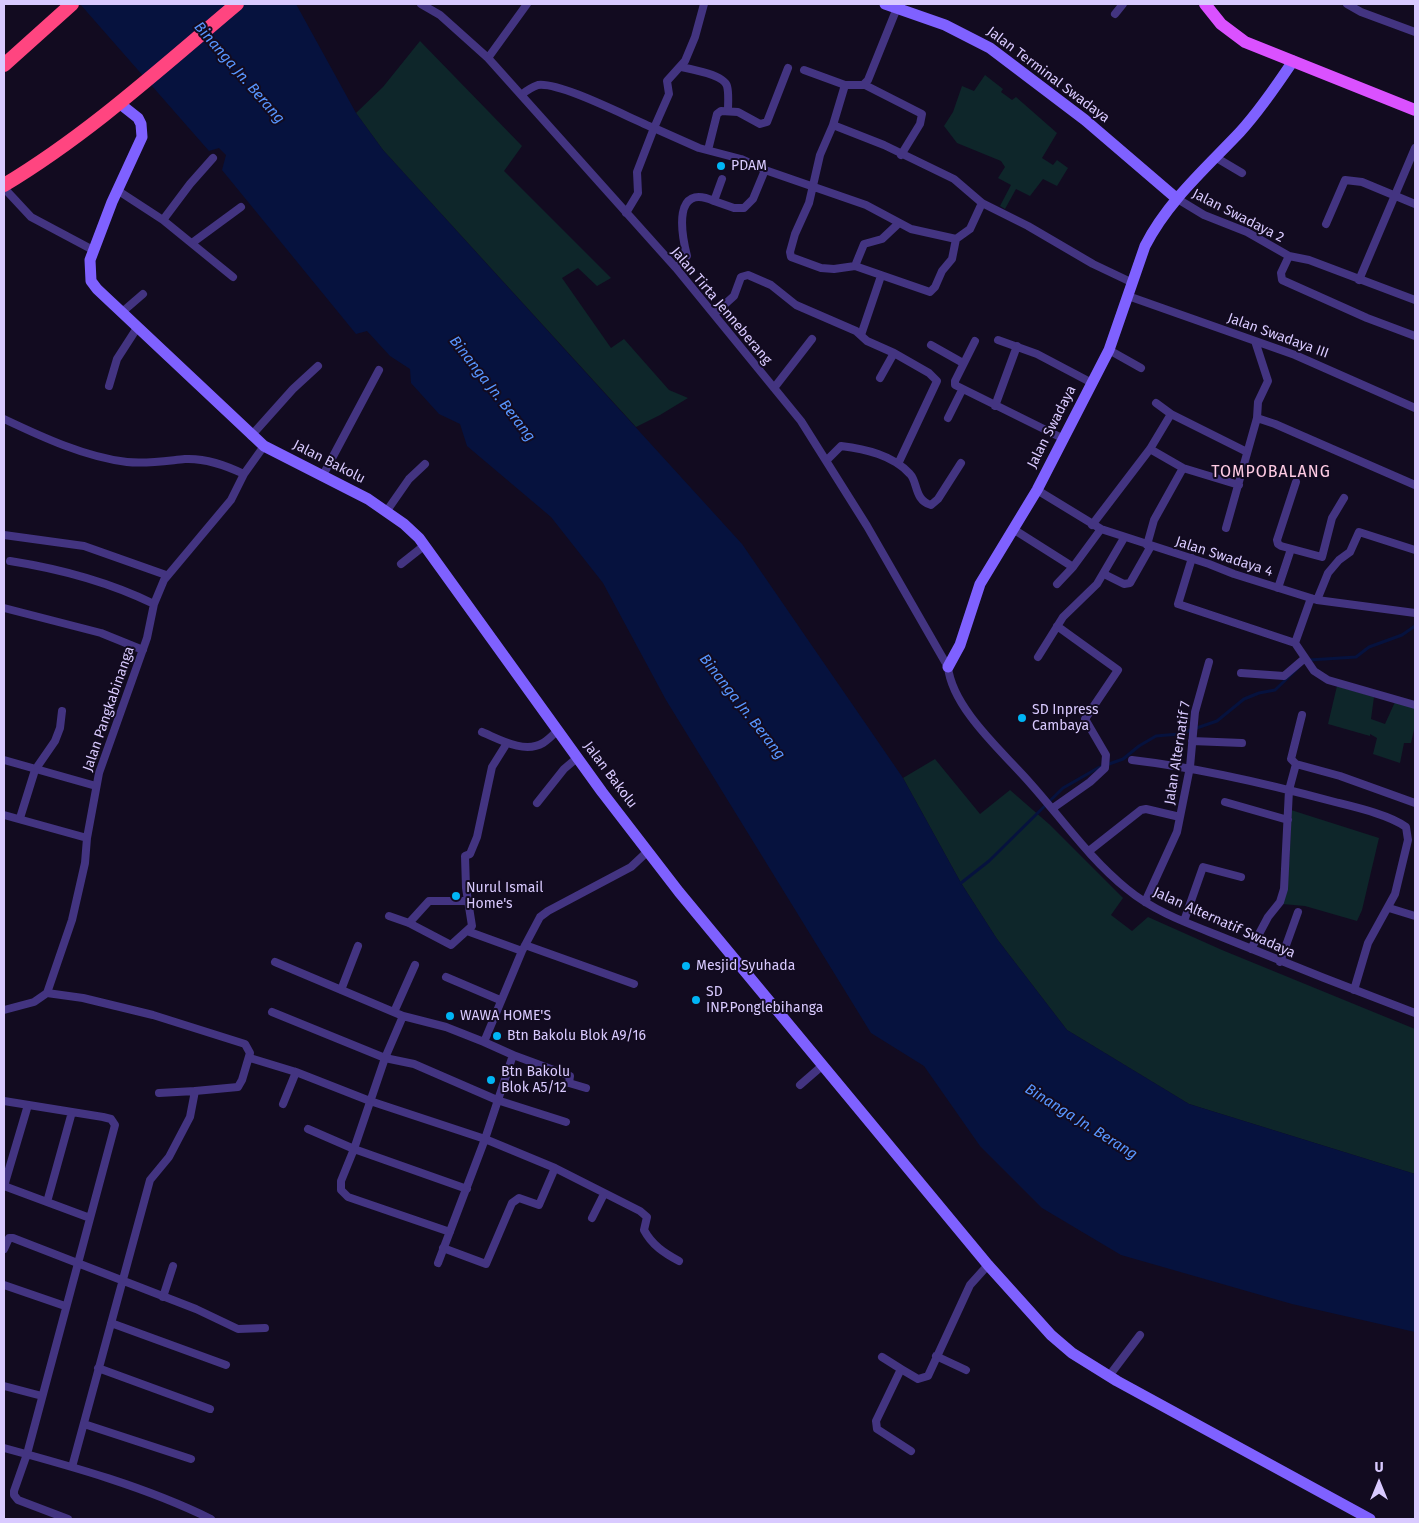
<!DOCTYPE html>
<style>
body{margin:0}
#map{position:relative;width:1419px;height:1523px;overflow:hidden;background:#120b20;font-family:"Fira Sans",sans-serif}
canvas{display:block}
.frame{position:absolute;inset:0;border:5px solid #d9caff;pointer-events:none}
.north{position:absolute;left:1354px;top:1458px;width:50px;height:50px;-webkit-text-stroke:4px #120b20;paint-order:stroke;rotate:0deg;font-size:14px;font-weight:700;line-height:20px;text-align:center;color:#d9caff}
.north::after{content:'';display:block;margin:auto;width:18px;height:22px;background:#d9caff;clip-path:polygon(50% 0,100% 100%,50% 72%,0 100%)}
</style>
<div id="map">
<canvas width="1419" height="1523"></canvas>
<div class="frame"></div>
<div class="north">U</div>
</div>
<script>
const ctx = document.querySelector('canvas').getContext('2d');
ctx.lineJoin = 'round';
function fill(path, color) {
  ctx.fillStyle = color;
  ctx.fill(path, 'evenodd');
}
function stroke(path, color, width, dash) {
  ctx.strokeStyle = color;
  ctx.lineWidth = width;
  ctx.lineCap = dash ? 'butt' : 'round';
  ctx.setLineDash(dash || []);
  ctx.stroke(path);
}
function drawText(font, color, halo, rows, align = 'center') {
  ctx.font = font + ' "Fira Sans",sans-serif';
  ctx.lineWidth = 4;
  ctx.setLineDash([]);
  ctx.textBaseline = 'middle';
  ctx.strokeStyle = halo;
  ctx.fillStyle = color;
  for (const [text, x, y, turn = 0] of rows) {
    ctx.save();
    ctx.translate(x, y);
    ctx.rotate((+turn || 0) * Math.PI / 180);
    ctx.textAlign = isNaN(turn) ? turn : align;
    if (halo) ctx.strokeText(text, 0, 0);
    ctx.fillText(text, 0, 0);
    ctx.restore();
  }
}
fill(new Path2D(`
 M 420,41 L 522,146 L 504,171 L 611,278 L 597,286 L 578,268 L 562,278 L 611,348 L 624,339 L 669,390 L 688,398 L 660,415 L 636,427 L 383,150 L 356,113 L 383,87 Z
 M 985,75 L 1003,89 L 1001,92 L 1012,100 L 1016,97 L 1057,133 L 1042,158 L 1053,165 L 1057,160 L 1068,168 L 1057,186 L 1043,179 L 1030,196 L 1016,189 L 1005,209 L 1000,206 L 1011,185 L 998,178 L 1005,167 L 1001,161 L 957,143 L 944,126 L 953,112 L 962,86 L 974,91 Z
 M 1337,686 L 1374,697 L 1371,719 L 1385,724 L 1395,702 L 1415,707 L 1415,725 L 1411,743 L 1404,743 L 1400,763 L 1373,754 L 1377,738 L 1370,734 L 1370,736 L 1328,724 Z
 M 935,759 L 980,814 L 1010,790 L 1049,824 L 1123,898 L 1111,915 L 1132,931 L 1148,917 L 1222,950 L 1415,1029 L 1415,1174 L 1189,1104 L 1067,1030 L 997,939 L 961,883 L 903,778 Z
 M 1291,810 L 1379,838 L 1362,910 L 1357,921 L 1305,906 L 1282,904 C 1291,874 1290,842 1291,810 Z`), '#0e262a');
fill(new Path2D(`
 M 80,4 L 296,4 L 356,113 L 383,150 L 742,544 L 903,778 L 961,883 L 997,939 L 1067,1030 L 1189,1104 L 1415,1174 L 1415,1332 L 1292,1304 L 1121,1255 L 1042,1208 L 980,1146 L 924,1066 L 871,1033 L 666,700 L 603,583 L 551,517 L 467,446 L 460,424 L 439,414 L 411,383 L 410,369 L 390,356 L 367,331 L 356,334 L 222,170 L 226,155 L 219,148 L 209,151 Z`), '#06123e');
stroke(new Path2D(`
 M 1309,660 L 1356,657 L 1369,647 L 1402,635 L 1415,626
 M 961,883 L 989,861 L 1063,788 L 1098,768 L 1123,759 L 1139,746 L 1156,736 L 1179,734 L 1217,721 L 1244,699 L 1259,693 L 1275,690 L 1298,668`), '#06123e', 3);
stroke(new Path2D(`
 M 421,4 L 440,15 L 488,58 L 676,268 L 801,421 L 867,526 L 948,667 C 952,705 995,745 1020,772 C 1056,810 1086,856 1127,889 C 1157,914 1196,926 1232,941 C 1293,966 1354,990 1415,1013
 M 704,4 L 695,37 L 685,61 L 667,81 L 669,94 L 654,128 L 699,148 L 741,159 L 765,170 L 866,205 L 911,229 L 956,239
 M 1347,4 L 1361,12 L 1415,32
 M 1115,14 L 1123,4
 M 488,58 L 527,4
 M 681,67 C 691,69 724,75 727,86 C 729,93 728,102 728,110
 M 804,70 L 845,85
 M 865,85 L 922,114 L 920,124 L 901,155
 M 521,95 C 526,91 532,87 538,85 C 561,82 629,118 654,128 L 637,172 L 638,193 L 626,213
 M 833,125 L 845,85 L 863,85 L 868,80 L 897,8
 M 708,150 L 717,114 L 721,111 L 738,112 L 760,124 L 767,122 L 788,68
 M 1215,157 L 1242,173
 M 722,179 L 714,201 L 734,208 L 744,208 L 753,199 L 765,170
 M 4,188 L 31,217 L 93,250
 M 117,190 L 163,220 L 190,184 L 213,158
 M 1176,198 L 1204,215 L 1247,232 L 1289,256 L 1309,260 L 1415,300
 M 163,220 L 233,277
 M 899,223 L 882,239 L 864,244 L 855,266 L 834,269 L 821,268 L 791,257 L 790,252 L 795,234 L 809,203 L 820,155 L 833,125 L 884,145 L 954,179 L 982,203 L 1028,226 L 1093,264 L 1133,283
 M 1326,224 L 1345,180 L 1362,182 L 1415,204
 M 192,243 L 241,207
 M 1289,256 L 1281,273 L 1282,280 L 1367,318 L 1415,336
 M 855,266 L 930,292 L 935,287 L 942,271 L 952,259 L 956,239 L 970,229 L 982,203
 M 676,268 L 687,256 C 681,232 673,183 714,201
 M 1359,280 L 1415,148
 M 1128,296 L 1295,355 L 1415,408
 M 121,313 L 143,294
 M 714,314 L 734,296 L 741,277 L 748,275 L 771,285 L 796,305 L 856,331 L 867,341 L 894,353 L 880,378
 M 861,335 L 881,276
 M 998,340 L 1037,354 L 1092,383
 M 975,341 L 955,381 L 955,385 L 1064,439
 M 931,345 L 963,363
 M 1109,350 L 1141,368
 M 894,353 L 929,373 L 937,381 L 898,464
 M 109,386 L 117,359 L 137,328
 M 774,388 L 812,339
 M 1156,403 L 1171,414
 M 995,406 L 1017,346
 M 948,418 L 962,390
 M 1257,418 L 1275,424 L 1415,485
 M 4,419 C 42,437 85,457 127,462 C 147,464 165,461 185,459 C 206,458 225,465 244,474
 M 251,436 L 293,389 L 318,366
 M 1150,449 L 1183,468
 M 827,460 L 841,446 C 865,449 893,455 910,474 C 918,482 914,500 931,505 L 938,499 L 961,463
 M 322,477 L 379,370
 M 1296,482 L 1277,540 L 1278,544 L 1281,546 L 1322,557 L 1332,518 L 1344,498
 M 1037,490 L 1101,529 L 1209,564 L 1234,574 L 1317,600 L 1415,613
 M 386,512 L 409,479 L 425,464
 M 1092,525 L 1150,449 L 1171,414 L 1247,452
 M 1226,528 L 1257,418 L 1258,402 L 1268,381 L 1255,341
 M 1013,529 L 1073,567 L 1101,529
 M 4,535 L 84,546 L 166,575
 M 1147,545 L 1154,520 L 1183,468 L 1239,485
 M 1192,558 L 1178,604 L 1295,643 L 1311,598
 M 10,561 C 61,569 107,581 154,604
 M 401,564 L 425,545
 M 1104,574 L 1124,584 L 1130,583 L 1151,546
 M 1057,584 L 1073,567
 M 1278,588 L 1291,549
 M 1317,600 L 1328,573 L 1339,560 L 1350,552 L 1359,532 L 1415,550
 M 4,608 L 101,633 L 143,650
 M 1295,643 L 1314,671 L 1328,680 L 1415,705
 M 1038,657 L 1063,617 L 1097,584 L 1124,538
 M 1241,673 L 1284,676 L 1305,658
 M 482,732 C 499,739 524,754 543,743 C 548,740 553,735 558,730
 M 1192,741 L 1242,743
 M 4,760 L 96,786
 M 1132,760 C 1201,768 1268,784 1335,802 C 1355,807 1390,815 1406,827 L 1408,840 L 1395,894 L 1368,943 L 1354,990
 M 1296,764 L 1291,759 L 1302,715
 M 1225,802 L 1288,820
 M 537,803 L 564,769 L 577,758
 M 1053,808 L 1090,782 L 1105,768 L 1106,755 L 1085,719 L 1118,670 L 1057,626
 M 4,815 L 87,838
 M 20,818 L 35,770 L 55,741 L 60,728 L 62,711
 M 1089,851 L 1141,810 L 1146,809 L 1180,817
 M 1145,902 L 1177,832 L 1190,767 L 1195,712 L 1209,662
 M 1389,908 L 1415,916
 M 389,916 L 409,923 L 451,945 L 472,926 L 466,888 L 465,856 L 470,854 L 477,837 L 492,767 L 507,743
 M 1184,921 L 1203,867 L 1241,877
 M 409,923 L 429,901 L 468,901
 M 467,931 L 522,951
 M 525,945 L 634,984
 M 1251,949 L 1268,917 L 1280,902 L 1284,889 L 1289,790 L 1296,764 L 1340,776 L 1415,803
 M 275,962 L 403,1016
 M 1280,962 L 1298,912
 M 446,977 L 500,1000
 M 341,990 L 358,946
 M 47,993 L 83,998 L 153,1015 L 245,1044 L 250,1053 L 242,1080 L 238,1087 L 195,1091 L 190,1117 L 169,1157 L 150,1180 L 72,1467
 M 4,1010 L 34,1002 L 47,993 L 72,920 L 85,863 L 87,838 L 99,773 L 147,638 L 154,604 L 164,580 L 231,500 L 244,474 L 264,446
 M 272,1012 L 385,1058 L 414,1064 L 497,1100 L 566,1122
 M 394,1012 L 415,965
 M 513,1055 L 570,1076 L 569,1083 L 586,1088
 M 250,1058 L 296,1072 L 370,1101 L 485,1139 L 555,1168 L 539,1205 L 519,1198 L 512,1203 L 486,1264 L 443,1248
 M 800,1085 L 823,1065
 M 159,1093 L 195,1091
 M 4,1101 L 103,1117 L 111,1119 L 115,1125 L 27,1454 L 14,1491 L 14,1495 L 18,1500 L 68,1519
 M 283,1104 L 296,1072
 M 308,1129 L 354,1149 L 467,1189
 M 555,1168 L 640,1211 L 647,1217 L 644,1230 C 652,1245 664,1253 679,1261
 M 4,1186 L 90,1218
 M 4,1186 L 28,1105
 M 47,1202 L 72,1112
 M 592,1218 L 604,1194
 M 450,1232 L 348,1197 L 341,1190 L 341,1181 L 354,1149 L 385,1058 L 403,1016 L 446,1027 L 484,1042
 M 4,1249 L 9,1238 L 13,1238 L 196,1309 L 238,1329 L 265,1328
 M 438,1263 L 485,1139 L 513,1055 L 484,1042 L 522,951 L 540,917 L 548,911 L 631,867 L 647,852
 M 4,1285 L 65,1306
 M 163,1297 L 173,1266
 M 111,1323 L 226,1365
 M 936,1356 L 966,1370
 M 882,1357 L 901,1369
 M 98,1368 L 210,1409
 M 1109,1376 L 1140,1335
 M 4,1386 L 42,1396
 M 84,1424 L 191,1459
 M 4,1448 C 74,1467 146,1487 211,1519
 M 911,1451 L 877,1429 L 876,1421 L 901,1369 L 918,1379 L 928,1376 L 970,1285 L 988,1265`), '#433481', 8);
stroke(new Path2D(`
 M 885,4 L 945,25 L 990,48 L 1085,120 L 1176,198
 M 119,103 L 138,118 L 141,124 L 142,137 L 112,202 L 90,260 L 91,281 L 97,289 L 264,446 L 368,499 L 404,524 L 419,538 L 602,792 L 679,892 L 988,1265 L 1051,1335 L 1072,1353 L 1117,1381 L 1370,1519
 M 948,667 L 960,645 L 980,584 L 1037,490 L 1109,350 L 1145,246 C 1168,201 1206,168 1240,132 C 1260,110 1277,85 1293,61`), '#7f61ff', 11);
stroke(new Path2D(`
 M 1205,4 L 1221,24 L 1245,42 L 1415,110`), '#da51ff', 12);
stroke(new Path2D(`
 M 4,65 L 72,4
 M 4,185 C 89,134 162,67 237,4`), '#ff4580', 14);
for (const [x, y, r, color] of [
 [721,166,5,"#00b5f5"],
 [1022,718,5,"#00b5f5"],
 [456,896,5,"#00b5f5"],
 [686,966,5,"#00b5f5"],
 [696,1000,5,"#00b5f5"],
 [450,1016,5,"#00b5f5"],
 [497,1036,5,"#00b5f5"],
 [491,1080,5,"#00b5f5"]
]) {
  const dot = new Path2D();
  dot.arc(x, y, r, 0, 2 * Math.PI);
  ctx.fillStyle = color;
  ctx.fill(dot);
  stroke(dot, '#120b20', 2);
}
drawText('14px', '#d9caff', '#120b20', [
 ["Jalan Terminal Swadaya",1048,75,37],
 ["Jalan Swadaya 2",1238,216,27],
 ["Jalan Tirta Jenneberang",721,306,50],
 ["Jalan Swadaya III",1278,336,20],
 ["Jalan Swadaya",1052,427,-63],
 ["Jalan Bakolu",329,462,27],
 ["Jalan Swadaya 4",1224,557,18],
 ["Jalan Pangkabinanga",109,709,-71],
 ["Jalan Alternatif 7",1178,753,-81],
 ["Jalan Bakolu",610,775,53],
 ["Jalan Alternatif Swadaya",1224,923,24]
]);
drawText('14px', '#d9caff', '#120b20', [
 ["PDAM",731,166],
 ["SD Inpress",1032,710],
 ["Cambaya",1032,726],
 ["Nurul Ismail",466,888],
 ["Home's",466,904],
 ["Mesjid Syuhada",696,966],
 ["SD",706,992],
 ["INP.Ponglebihanga",706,1008],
 ["WAWA HOME'S",460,1016],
 ["Btn Bakolu Blok A9/16",507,1036],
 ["Btn Bakolu",501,1072],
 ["Blok A5/12",501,1088]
], 'left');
drawText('italic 15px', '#5896ff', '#120b20', [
 ["Binanga Jn. Berang",239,73,49],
 ["Binanga Jn. Berang",492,389,52],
 ["Binanga Jn. Berang",742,707,52],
 ["Binanga Jn. Berang",1081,1122,32]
]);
ctx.letterSpacing = '1px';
drawText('16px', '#ffcce4', '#120b20', [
 ["TOMPOBALANG",1271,473]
]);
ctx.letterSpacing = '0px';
</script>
